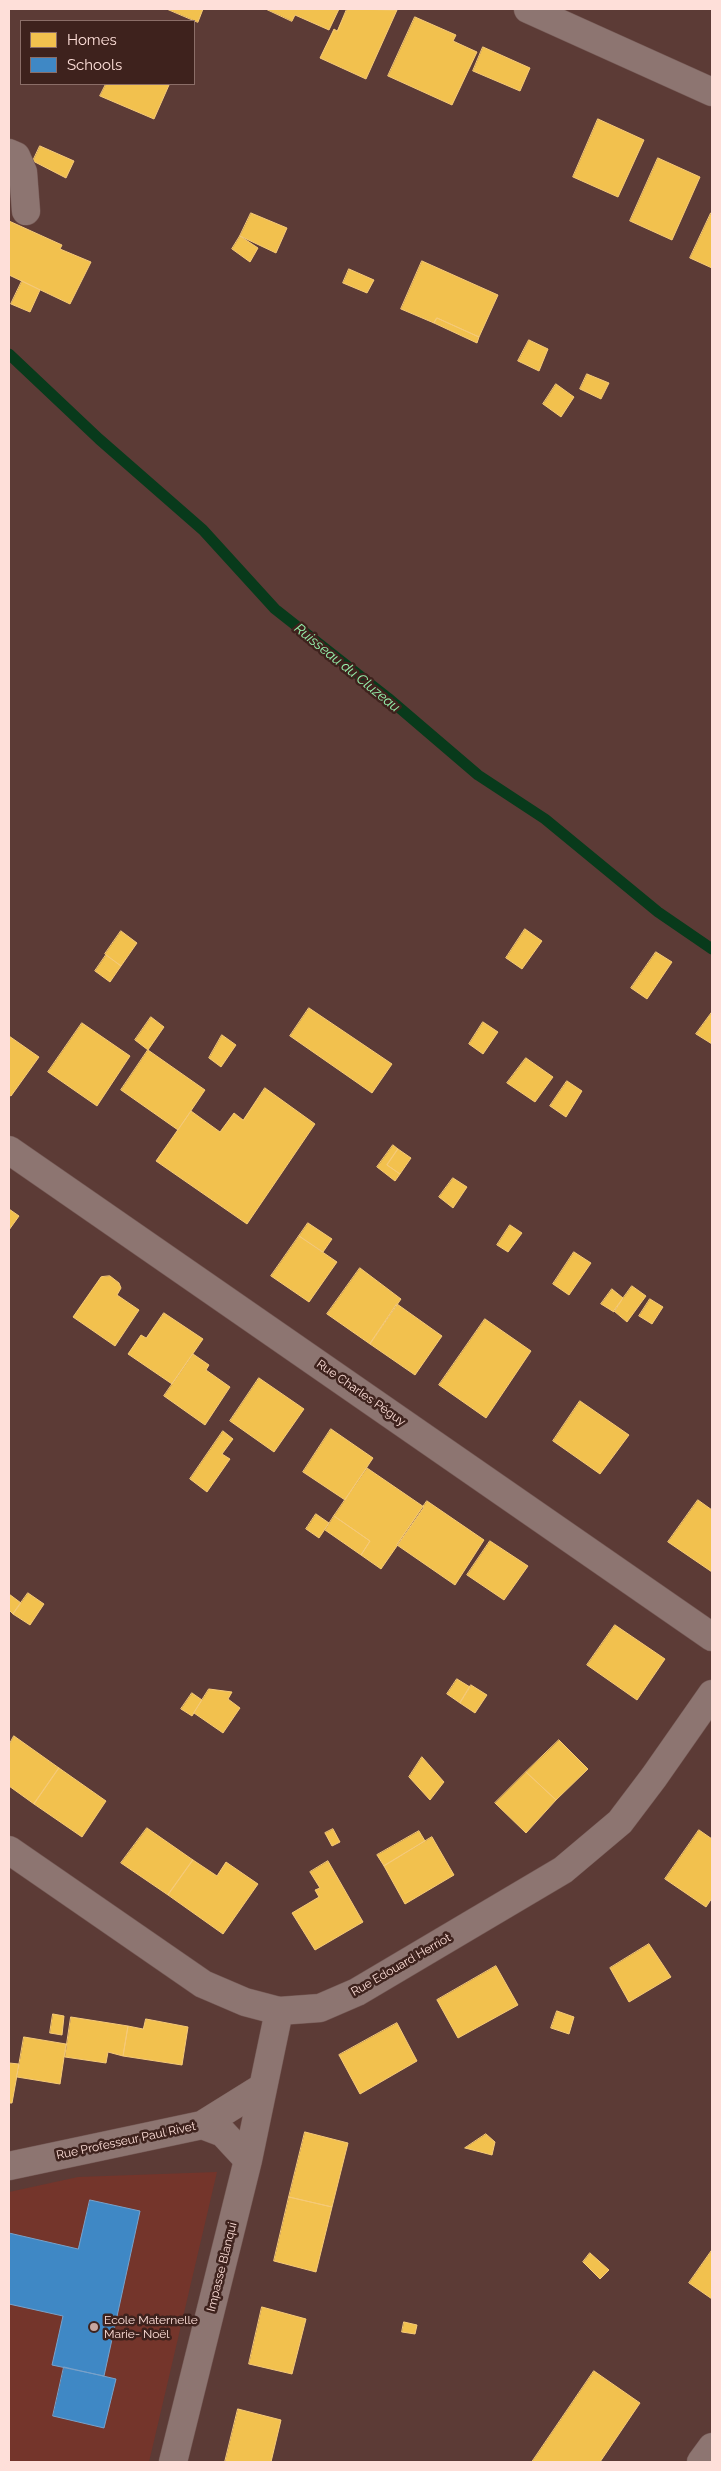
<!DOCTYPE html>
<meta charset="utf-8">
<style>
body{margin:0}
#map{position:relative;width:721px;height:2471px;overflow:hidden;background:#5c3b36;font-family:Raleway,sans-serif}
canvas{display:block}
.frame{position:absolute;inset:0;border:10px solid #fedfd9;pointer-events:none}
.legend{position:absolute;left:20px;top:20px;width:175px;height:65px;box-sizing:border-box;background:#3e221d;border:1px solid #8b6e68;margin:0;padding:6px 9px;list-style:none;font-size:15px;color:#fedfd9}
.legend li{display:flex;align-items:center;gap:10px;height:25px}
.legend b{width:25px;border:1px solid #8b6e68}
</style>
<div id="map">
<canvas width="721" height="2471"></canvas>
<div class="frame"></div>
<ul class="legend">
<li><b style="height:14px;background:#f2c14e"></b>Homes</li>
<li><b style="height:14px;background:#3f88c5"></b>Schools</li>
</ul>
</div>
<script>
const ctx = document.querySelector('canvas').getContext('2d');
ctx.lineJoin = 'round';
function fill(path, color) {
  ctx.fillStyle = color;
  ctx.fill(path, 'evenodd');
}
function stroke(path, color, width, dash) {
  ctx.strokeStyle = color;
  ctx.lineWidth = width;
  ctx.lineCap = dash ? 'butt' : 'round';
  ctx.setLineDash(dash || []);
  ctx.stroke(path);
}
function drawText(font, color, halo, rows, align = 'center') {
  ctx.font = font + ' Raleway,sans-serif';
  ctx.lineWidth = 5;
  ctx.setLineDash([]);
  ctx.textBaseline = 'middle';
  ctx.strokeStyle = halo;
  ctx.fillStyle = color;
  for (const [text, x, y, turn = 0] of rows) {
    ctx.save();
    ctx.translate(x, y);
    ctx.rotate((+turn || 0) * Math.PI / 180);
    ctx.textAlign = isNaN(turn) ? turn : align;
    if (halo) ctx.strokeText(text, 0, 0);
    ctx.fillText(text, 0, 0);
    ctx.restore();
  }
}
fill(new Path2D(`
 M 217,2172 L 149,2462 L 9,2462 L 9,2192 L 78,2177 Z`), '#74352b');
const homes = new Path2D(`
 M 167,9 L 203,9 L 198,22 Z
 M 266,9 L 339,9 L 329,30 L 295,15 L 292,21 Z
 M 347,9 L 397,10 L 366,79 L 320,58 L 334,29 L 337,31 Z
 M 415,17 L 456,35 L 453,41 L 477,52 L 452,105 L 388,76 Z
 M 483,47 L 530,68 L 520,91 L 473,71 Z
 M 106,84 L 165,84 L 169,85 L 154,119 L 100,96 Z
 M 598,119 L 644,140 L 618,197 L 573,177 Z
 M 40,146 L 74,161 L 66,178 L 33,161 Z
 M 658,158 L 700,177 L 672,240 L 630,221 Z
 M 251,213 L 287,228 L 276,253 L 240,236 Z
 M 711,213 L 712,213 L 712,268 L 690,258 Z
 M 9,221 L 62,245 L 60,249 L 91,262 L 70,304 L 9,275 Z
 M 240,236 L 258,248 L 250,262 L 232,249 Z
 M 422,261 L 498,295 L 479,337 L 437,318 L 434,323 L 401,309 Z
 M 349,269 L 374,280 L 367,293 L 343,283 Z
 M 22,281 L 40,290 L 30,312 L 11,304 Z
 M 437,318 L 479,337 L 477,343 L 434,323 Z
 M 529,340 L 548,349 L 539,371 L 518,361 Z
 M 587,374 L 609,383 L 601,399 L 580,389 Z
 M 556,384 L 574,397 L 561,417 L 543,404 Z
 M 525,929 L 542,941 L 522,969 L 506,958 Z
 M 121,931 L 137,943 L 121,966 L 105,954 Z
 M 656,952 L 672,962 L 647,999 L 631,988 Z
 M 106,955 L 121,966 L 110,982 L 95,971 Z
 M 309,1008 L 392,1064 L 372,1093 L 290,1036 Z
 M 712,1012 L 712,1044 L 696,1034 Z
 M 151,1017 L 164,1027 L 148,1050 L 135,1040 Z
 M 483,1022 L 498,1032 L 483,1054 L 469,1044 Z
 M 82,1023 L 130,1056 L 97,1106 L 48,1072 Z
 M 222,1035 L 236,1045 L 221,1067 L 209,1058 Z
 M 9,1036 L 39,1057 L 11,1096 L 9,1095 Z
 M 148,1050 L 205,1090 L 178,1130 L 121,1090 Z
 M 526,1058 L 553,1077 L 535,1102 L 507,1083 Z
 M 567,1081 L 582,1091 L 566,1117 L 550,1106 Z
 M 265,1088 L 315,1124 L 247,1224 L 156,1161 L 191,1111 L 220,1132 L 234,1113 L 243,1120 Z
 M 393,1145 L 398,1149 L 387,1165 L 400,1174 L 395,1181 L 377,1167 Z
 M 398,1149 L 411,1158 L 400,1174 L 387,1165 Z
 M 453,1178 L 467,1187 L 453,1208 L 439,1197 Z
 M 9,1209 L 19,1216 L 9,1230 Z
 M 308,1223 L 332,1239 L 323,1252 L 299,1236 Z
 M 510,1225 L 522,1233 L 508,1252 L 497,1245 Z
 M 299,1236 L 337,1262 L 309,1302 L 271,1276 Z
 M 574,1252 L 591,1263 L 569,1295 L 553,1284 Z
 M 360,1268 L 401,1299 L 370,1344 L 327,1314 Z
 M 110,1276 L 119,1283 L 121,1288 L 117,1295 L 139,1310 L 115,1346 L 73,1317 L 101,1277 Z
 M 632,1286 L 646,1296 L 627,1322 L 614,1311 Z
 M 612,1289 L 623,1298 L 614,1312 L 601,1304 Z
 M 650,1299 L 663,1307 L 652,1324 L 639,1316 Z
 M 397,1304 L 442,1336 L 415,1375 L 370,1344 Z
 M 164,1313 L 203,1339 L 172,1384 L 128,1354 L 141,1335 L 146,1338 Z
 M 485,1319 L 531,1351 L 486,1418 L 439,1385 Z
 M 193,1354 L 209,1365 L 206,1370 L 230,1387 L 205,1425 L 164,1396 Z
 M 259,1378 L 304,1409 L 274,1452 L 230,1421 Z
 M 580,1401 L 629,1435 L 600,1474 L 553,1441 Z
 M 331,1429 L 373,1458 L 345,1500 L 303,1472 Z
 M 223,1431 L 233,1439 L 222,1454 L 230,1459 L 207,1492 L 190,1479 Z
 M 367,1468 L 424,1507 L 381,1569 L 361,1555 L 370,1541 L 334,1516 Z
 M 698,1500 L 712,1510 L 712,1572 L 668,1542 Z
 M 427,1501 L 484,1540 L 455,1585 L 397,1545 Z
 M 316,1514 L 329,1523 L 319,1538 L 306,1529 Z
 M 334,1516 L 370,1541 L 361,1555 L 325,1530 Z
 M 490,1541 L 528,1566 L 504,1600 L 467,1575 Z
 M 28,1593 L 44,1604 L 30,1625 L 13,1614 Z
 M 9,1594 L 21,1603 L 13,1614 L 9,1610 Z
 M 615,1625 L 665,1659 L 637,1700 L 587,1665 Z
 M 457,1679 L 470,1687 L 460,1703 L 447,1694 Z
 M 471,1685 L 487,1695 L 475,1713 L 460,1703 Z
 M 209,1689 L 232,1692 L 228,1699 L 240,1708 L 223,1733 L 194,1713 Z
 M 192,1693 L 202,1700 L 192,1716 L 181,1709 Z
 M 14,1736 L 59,1768 L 34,1804 L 9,1786 L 9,1745 Z
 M 559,1740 L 588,1769 L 556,1800 L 526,1772 Z
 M 422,1757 L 444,1782 L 430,1800 L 409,1777 Z
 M 59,1768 L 106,1801 L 82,1837 L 34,1804 Z
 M 526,1772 L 556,1800 L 526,1833 L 495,1803 Z
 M 147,1828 L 193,1860 L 168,1895 L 121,1863 Z
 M 333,1829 L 340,1842 L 332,1846 L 325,1833 Z
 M 699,1830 L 712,1839 L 712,1898 L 706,1907 L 665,1879 Z
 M 419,1831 L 425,1841 L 384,1866 L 377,1855 Z
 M 432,1837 L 454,1875 L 405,1904 L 384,1866 Z
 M 193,1860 L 217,1876 L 226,1862 L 258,1884 L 223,1934 L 168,1895 Z
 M 328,1861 L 363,1922 L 315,1950 L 292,1913 L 319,1897 L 315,1890 L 320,1888 L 310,1872 Z
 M 649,1944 L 671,1977 L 629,2002 L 610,1968 Z
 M 496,1966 L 518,2005 L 458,2038 L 437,2000 Z
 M 557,2011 L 574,2017 L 569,2034 L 551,2028 Z
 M 53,2014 L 64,2016 L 62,2035 L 50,2033 Z
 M 71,2017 L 128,2026 L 123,2056 L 108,2052 L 106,2063 L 65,2057 Z
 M 146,2019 L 188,2027 L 182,2065 L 123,2056 L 128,2026 L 143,2029 Z
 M 397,2023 L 417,2061 L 360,2094 L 339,2055 Z
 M 24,2037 L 66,2044 L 60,2084 L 17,2077 Z
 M 9,2063 L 19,2064 L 12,2103 L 9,2103 Z
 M 305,2132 L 348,2143 L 332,2207 L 289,2197 Z
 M 486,2134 L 495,2142 L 492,2155 L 465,2148 Z
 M 289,2197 L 332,2207 L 316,2272 L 274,2261 Z
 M 712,2250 L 712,2299 L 689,2283 Z
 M 590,2253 L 609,2270 L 600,2279 L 583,2262 Z
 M 262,2307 L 306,2319 L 292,2374 L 249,2364 Z
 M 404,2322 L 417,2325 L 415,2334 L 402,2332 Z
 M 594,2371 L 640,2403 L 600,2462 L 532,2462 Z
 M 238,2409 L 281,2420 L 271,2462 L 225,2462 Z`);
fill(homes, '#f2c14e');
stroke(homes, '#f6ca78', 1);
const schools = new Path2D(`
 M 90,2200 L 140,2211 L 104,2376 L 52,2365 L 63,2316 L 9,2304 L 9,2233 L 78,2249 Z
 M 64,2367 L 116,2379 L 104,2428 L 53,2416 Z`);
fill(schools, '#3f88c5');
stroke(schools, '#78a2cb', 1);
stroke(new Path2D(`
 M 9,354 L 99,439 L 203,530 L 275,609 L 388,698 L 478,775 L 545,819 L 658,912 L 712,949`), '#083a1b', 11);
const minor = new Path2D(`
 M 9,153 L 16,156 L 23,172 L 26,211
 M 9,1150 L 712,1637
 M 9,1850 L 203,1984 L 245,2002 L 279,2011 L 320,2008 L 357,1992 L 563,1870 L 620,1822 L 654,1777 L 712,1694
 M 202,2125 L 223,2133 L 248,2160
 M 9,2166 L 202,2125 L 263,2087
 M 173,2462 L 248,2160 L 279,2011`);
const secondary = new Path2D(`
 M 528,9 L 712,92
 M 701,2462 L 712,2447`);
stroke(minor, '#745854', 29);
stroke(secondary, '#745854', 29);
stroke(minor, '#8d7571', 28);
stroke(secondary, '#8d7571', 28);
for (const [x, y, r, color] of [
 [94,2327,5,"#c5a6a0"]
]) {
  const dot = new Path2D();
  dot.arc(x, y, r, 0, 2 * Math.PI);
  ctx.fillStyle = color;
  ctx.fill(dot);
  stroke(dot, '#3e221d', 2);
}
drawText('12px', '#fedfd9', '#3e221d', [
 ["Rue Charles Péguy",361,1393,35],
 ["Rue Edouard Herriot",401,1965,-30],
 ["Rue Professeur Paul Rivet",126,2141,-12],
 ["Impasse Blanqui",222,2267,-76]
]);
drawText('12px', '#fedfd9', '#3e221d', [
 ["Ecole Maternelle",104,2320],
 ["Marie- Noël",104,2334]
], 'left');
drawText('italic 14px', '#97f4ae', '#3e221d', [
 ["Ruisseau du Cluzeau",347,668,39]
]);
</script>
